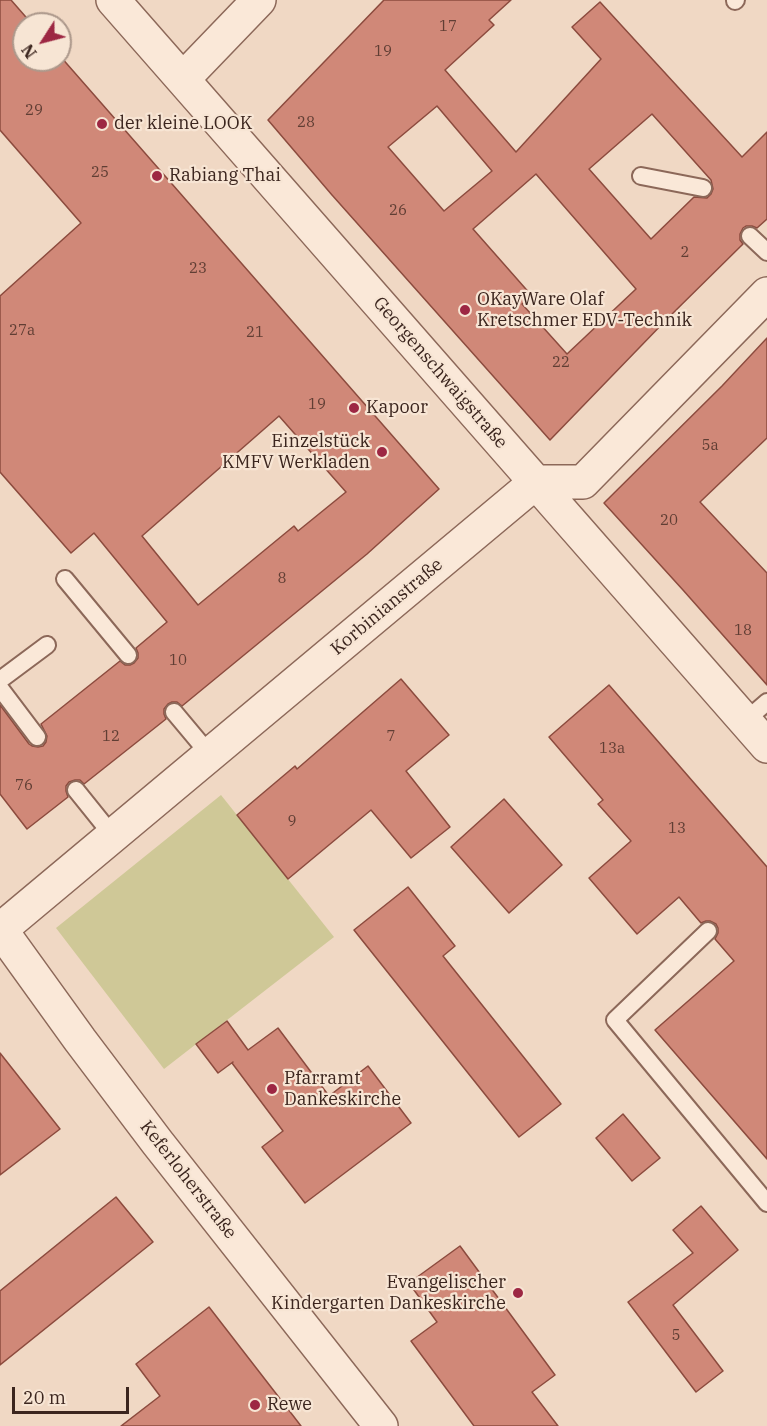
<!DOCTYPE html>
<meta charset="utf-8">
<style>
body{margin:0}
#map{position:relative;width:767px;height:1426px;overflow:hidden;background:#f0d8c4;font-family:"IBM Plex Serif",serif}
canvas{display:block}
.north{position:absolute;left:12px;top:12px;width:60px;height:60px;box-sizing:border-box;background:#f7e5d4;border:2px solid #ac988b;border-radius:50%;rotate:234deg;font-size:16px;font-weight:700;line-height:24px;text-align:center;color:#3b251e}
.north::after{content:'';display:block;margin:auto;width:21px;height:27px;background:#9d2743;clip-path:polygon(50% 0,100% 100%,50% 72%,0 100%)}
.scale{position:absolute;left:12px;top:1387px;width:117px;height:27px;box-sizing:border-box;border:3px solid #3b251e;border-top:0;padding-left:8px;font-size:18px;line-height:21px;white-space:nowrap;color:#3b251e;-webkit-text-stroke:4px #f7e5d4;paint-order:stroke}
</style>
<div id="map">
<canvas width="767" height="1426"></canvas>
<div class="north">N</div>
<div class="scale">20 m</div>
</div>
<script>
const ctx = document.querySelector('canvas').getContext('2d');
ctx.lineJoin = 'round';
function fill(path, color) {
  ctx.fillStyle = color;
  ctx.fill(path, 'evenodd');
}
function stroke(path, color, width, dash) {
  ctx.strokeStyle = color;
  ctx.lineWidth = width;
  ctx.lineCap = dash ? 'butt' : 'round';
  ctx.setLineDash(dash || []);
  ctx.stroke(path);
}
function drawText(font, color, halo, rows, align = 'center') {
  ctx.font = font + ' "IBM Plex Serif",serif';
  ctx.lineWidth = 4.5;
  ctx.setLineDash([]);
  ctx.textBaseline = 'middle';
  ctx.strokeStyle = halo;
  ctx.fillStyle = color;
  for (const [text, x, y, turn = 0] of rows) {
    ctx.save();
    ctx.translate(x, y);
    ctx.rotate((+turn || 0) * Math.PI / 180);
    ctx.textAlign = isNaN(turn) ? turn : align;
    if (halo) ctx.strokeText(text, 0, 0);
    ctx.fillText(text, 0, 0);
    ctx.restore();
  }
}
fill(new Path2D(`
 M 221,795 L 334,937 L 164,1069 L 56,928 Z`), '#cfc897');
const building = new Path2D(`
 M 0,0 L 11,0 L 32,24 L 24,24 L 24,60 L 60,60 L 60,56 L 439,489 L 367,554 L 182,706 L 177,702 L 172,702 L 168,704 L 164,709 L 164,714 L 166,719 L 84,784 L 80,780 L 75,780 L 69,782 L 66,786 L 66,791 L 68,797 L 27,829 L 0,794 L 0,705 L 29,744 L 32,746 L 38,747 L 43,746 L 46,742 L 47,736 L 41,724 L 120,661 L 125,665 L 130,665 L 134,663 L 138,658 L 138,653 L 136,648 L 167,622 L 94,533 L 71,553 L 0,472 L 0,296 L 81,223 L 0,130 ZM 279,416 L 346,492 L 298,531 L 294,526 L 198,605 L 142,536 Z
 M 384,0 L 511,0 L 489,20 L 494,25 L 445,70 L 516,152 L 601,59 L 572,27 L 600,2 L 742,157 L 767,132 L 767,219 L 757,228 L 752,226 L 746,226 L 743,228 L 740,234 L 740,240 L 743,244 L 668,318 L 550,440 L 332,195 L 268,120 ZM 437,106 L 492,171 L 444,211 L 388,147 ZM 652,114 L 711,180 L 713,189 L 711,194 L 707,198 L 694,197 L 651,239 L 589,169 ZM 536,174 L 636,289 L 567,354 L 522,304 L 532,296 L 473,229 Z
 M 767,338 L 767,438 L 700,502 L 767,573 L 767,685 L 683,590 L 604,503 L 722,386 Z
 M 401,679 L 449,735 L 406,771 L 450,827 L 411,858 L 371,810 L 288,879 L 237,815 L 295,766 L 297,769 Z
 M 609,685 L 767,867 L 767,1159 L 655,1030 L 734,961 L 715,939 L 718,933 L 718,928 L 716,924 L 710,921 L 706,921 L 701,923 L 679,897 L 637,934 L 589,878 L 631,841 L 598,804 L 603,800 L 549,737 Z
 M 504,799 L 562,865 L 509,913 L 451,847 Z
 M 408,887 L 455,946 L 443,956 L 561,1104 L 519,1137 L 354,930 Z
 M 227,1021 L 248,1050 L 278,1028 L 329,1096 L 368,1066 L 411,1123 L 305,1203 L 262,1147 L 283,1131 L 232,1063 L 233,1062 L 218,1073 L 196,1044 Z
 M 0,1053 L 60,1129 L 0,1175 Z
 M 623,1114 L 660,1158 L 632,1181 L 596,1138 Z
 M 116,1197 L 153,1242 L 0,1365 L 0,1291 Z
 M 701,1206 L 738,1250 L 673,1305 L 723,1371 L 696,1392 L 628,1302 L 693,1253 L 673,1230 Z
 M 460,1246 L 555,1375 L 532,1392 L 558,1426 L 474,1426 L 411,1341 L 437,1322 L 409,1283 Z
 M 209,1307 L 281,1400 L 301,1426 L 121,1426 L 160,1396 L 136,1364 Z`);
fill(building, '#d08878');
stroke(building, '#8c4b3e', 1.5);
const service = new Path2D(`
 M 735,1 L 736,0
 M 641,176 L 703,188
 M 750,236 L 767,252
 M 65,579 L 128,655
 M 0,680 L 47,645
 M 0,688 L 37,737
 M 174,712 L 210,755
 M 745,721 L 767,702
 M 76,790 L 113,836
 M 708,931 L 615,1020 L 767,1203`);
const minor = new Path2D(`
 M 113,0 L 767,746
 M 183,79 L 259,0
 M 0,929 L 80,1040 L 157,1142 L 381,1426
 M 0,930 L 536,482 L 583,482 L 767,294`);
stroke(service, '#8c6859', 20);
stroke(minor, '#8c6859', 36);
stroke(service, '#fae8d8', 16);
stroke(minor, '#fae8d8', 33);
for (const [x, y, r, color] of [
 [102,124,6,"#9d2743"],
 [157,176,6,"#9d2743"],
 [465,310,6,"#9d2743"],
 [354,408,6,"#9d2743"],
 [382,452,6,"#9d2743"],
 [272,1089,6,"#9d2743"],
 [518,1293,6,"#9d2743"],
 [255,1405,6,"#9d2743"]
]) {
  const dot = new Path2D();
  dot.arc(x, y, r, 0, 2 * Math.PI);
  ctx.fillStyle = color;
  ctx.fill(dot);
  stroke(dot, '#f7e5d4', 2);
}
drawText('15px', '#603e34', null, [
 ["17",448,27],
 ["19",383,52],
 ["29",34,111],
 ["28",306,123],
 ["25",100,173],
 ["26",398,211],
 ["2",685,253],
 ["23",198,269],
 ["27a",22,331],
 ["21",255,333],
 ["22",561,363],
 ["19",317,405],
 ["5a",710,446],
 ["20",669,521],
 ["8",282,579],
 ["18",743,631],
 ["10",178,661],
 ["12",111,737],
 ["7",391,737],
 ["13a",612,749],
 ["76",24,786],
 ["9",292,822],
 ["13",677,829],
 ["5",676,1336]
]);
drawText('18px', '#3b251e', '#f7e5d4', [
 ["der kleine LOOK",114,124],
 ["Rabiang Thai",169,176],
 ["OKayWare Olaf",477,300],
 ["Kretschmer EDV-Technik",477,321],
 ["Kapoor",366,408],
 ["Einzelstück",370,442,"right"],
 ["KMFV Werkladen",370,463,"right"],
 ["Pfarramt",284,1079],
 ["Dankeskirche",284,1100],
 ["Evangelischer",506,1283,"right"],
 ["Kindergarten Dankeskirche",506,1304,"right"],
 ["Rewe",267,1405]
], 'left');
drawText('18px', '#3b251e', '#f7e5d4', [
 ["Georgenschwaigstraße",440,373,49],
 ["Korbinianstraße",387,607,-40],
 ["Keferloherstraße",188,1180,52]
]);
</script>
